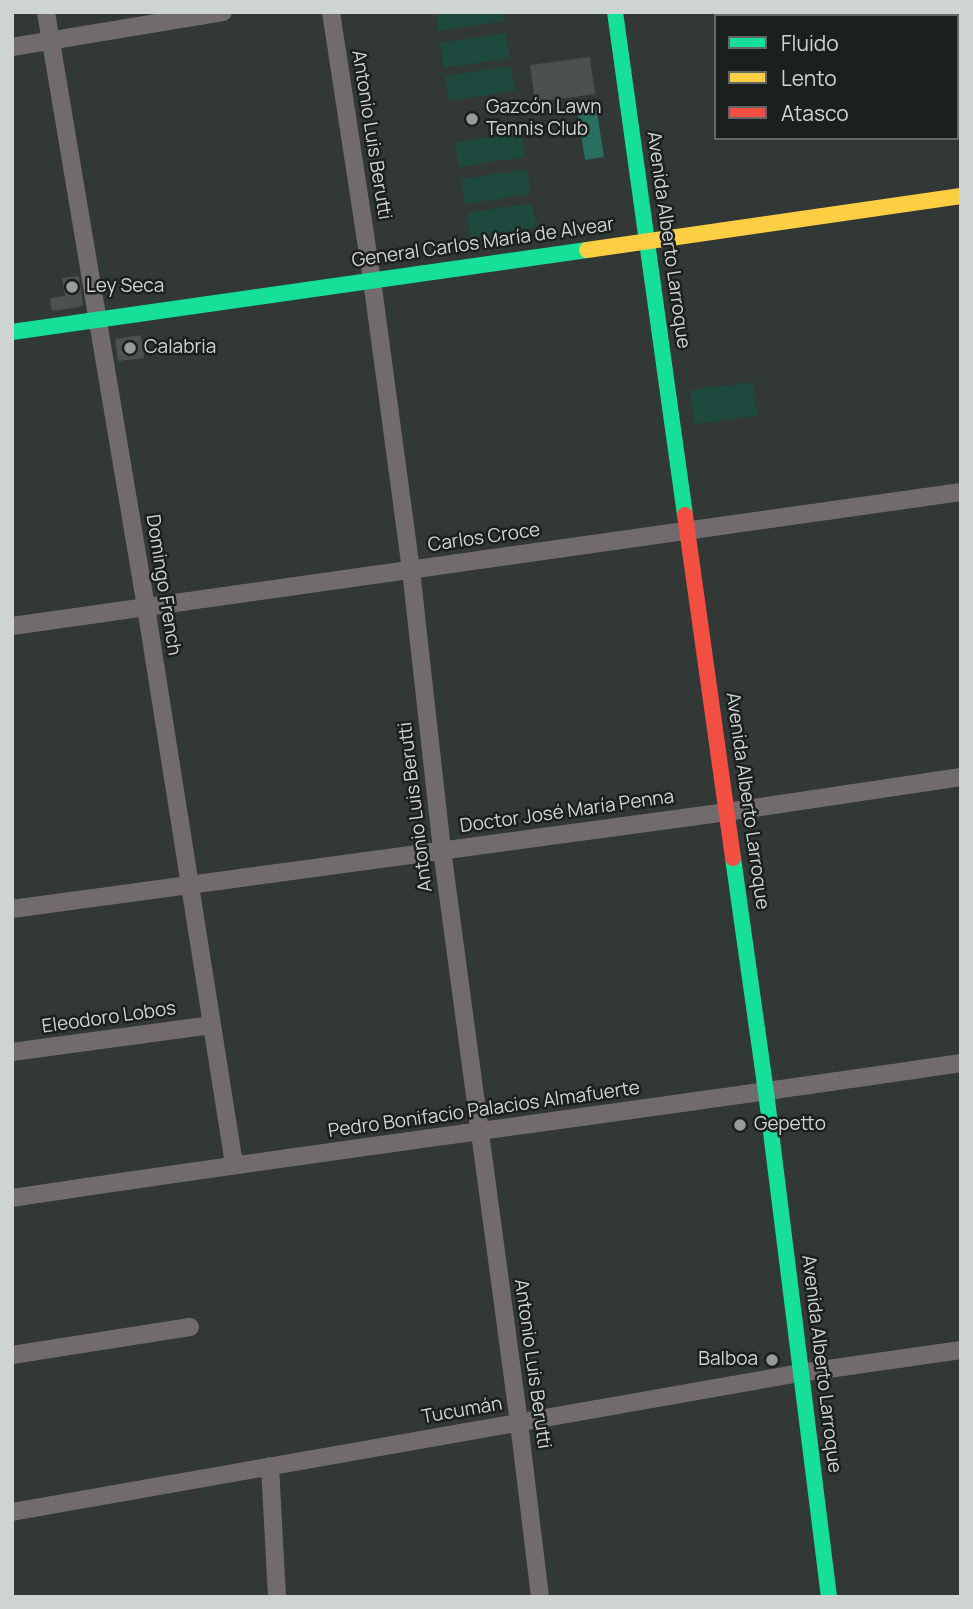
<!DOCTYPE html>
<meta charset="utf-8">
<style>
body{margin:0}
#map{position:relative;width:973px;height:1609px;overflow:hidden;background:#323836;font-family:Manrope,sans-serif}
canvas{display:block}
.frame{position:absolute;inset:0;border:14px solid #ced4d2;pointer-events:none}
.legend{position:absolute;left:714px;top:14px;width:245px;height:126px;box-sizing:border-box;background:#1b201e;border:2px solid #636866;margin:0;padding:9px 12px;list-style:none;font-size:21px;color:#ced4d2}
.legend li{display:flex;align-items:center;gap:14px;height:35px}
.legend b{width:35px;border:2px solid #636866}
</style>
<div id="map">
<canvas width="973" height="1609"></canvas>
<div class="frame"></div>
<ul class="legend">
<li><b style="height:9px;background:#16e098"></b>Fluido</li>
<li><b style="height:9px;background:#ffcf43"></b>Lento</li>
<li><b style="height:9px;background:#f24e42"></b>Atasco</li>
</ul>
</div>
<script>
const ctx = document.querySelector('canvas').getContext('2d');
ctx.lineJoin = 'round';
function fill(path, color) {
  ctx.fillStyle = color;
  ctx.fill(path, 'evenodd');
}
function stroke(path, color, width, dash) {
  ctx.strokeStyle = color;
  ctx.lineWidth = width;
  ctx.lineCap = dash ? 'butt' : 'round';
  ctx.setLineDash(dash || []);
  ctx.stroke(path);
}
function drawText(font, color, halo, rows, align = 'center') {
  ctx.font = font + ' Manrope,sans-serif';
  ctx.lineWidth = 5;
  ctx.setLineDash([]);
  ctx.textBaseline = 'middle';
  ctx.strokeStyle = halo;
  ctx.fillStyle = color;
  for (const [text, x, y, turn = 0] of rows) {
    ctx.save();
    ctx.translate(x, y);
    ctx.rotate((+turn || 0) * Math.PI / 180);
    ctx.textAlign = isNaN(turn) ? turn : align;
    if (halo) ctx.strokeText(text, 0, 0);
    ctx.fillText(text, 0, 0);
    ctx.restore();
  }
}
fill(new Path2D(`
 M 435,12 L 503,12 L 504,21 L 438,31 Z
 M 506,33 L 510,58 L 444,68 L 440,43 Z
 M 511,66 L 515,91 L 449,101 L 445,76 Z
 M 521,132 L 525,157 L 459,167 L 455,142 Z
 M 527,169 L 531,194 L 465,204 L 461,179 Z
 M 532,203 L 536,228 L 470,238 L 466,213 Z
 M 753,382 L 757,416 L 694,424 L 690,390 Z`), '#1e493e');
fill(new Path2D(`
 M 595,100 L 604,157 L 585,160 L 576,103 Z`), '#27705f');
fill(new Path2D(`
 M 590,57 L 595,94 L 535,102 L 530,65 Z
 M 79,276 L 83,304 L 80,307 L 52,311 L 50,298 L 65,296 L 62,278 Z
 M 141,335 L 144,358 L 118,361 L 115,339 Z`), '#4c504f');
stroke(new Path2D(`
 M 46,12 L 146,607 L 234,1164
 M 331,12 L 372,280 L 411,570 L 442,850 L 519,1423 L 540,1597
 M 945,12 L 945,16
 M 12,47 L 223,12
 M 957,98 L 961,123
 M 12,626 L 961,492
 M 12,909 L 727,812 L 961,777
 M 12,1052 L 212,1025
 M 12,1198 C 328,1150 645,1110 961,1063
 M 12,1355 L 190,1327
 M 270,1466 L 277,1597
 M 12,1512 L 800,1373 L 961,1350`), '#716b6d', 18);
stroke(new Path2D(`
 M 615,12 L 685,515
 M 12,332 L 587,250
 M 733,858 L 766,1092 L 829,1597`), '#16e098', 16);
stroke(new Path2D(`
 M 587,250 L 961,196`), '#ffcf43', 16);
stroke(new Path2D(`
 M 685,515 L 733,858`), '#f24e42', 16);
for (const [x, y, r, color] of [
 [472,119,7,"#979d9b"],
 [72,287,7,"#979d9b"],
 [130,348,7,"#979d9b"],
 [740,1125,7,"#979d9b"],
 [772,1360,7,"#979d9b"]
]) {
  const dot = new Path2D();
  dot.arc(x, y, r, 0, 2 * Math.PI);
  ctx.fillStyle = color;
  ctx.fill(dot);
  stroke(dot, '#1b201e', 2.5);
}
drawText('19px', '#ced4d2', '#1b201e', [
 ["Gazcón Lawn",486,108],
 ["Tennis Club",486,130],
 ["Ley Seca",86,287],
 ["Calabria",144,348],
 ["Gepetto",754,1125],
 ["Balboa",758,1360,"right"]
], 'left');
drawText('19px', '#ced4d2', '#1b201e', [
 ["Antonio Luis Berutti",371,135,81],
 ["Avenida Alberto Larroque",668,240,82],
 ["General Carlos María de Alvear",483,243,-8],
 ["Carlos Croce",484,538,-8],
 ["Domingo French",163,585,81],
 ["Avenida Alberto Larroque",747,801,82],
 ["Antonio Luis Berutti",416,807,-97],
 ["Doctor José María Penna",567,812,-8],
 ["Eleodoro Lobos",109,1018,-8],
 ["Pedro Bonifacio Palacios Almafuerte",484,1110,-8],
 ["Antonio Luis Berutti",532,1364,82],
 ["Avenida Alberto Larroque",821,1364,83],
 ["Tucumán",462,1411,-10]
]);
</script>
